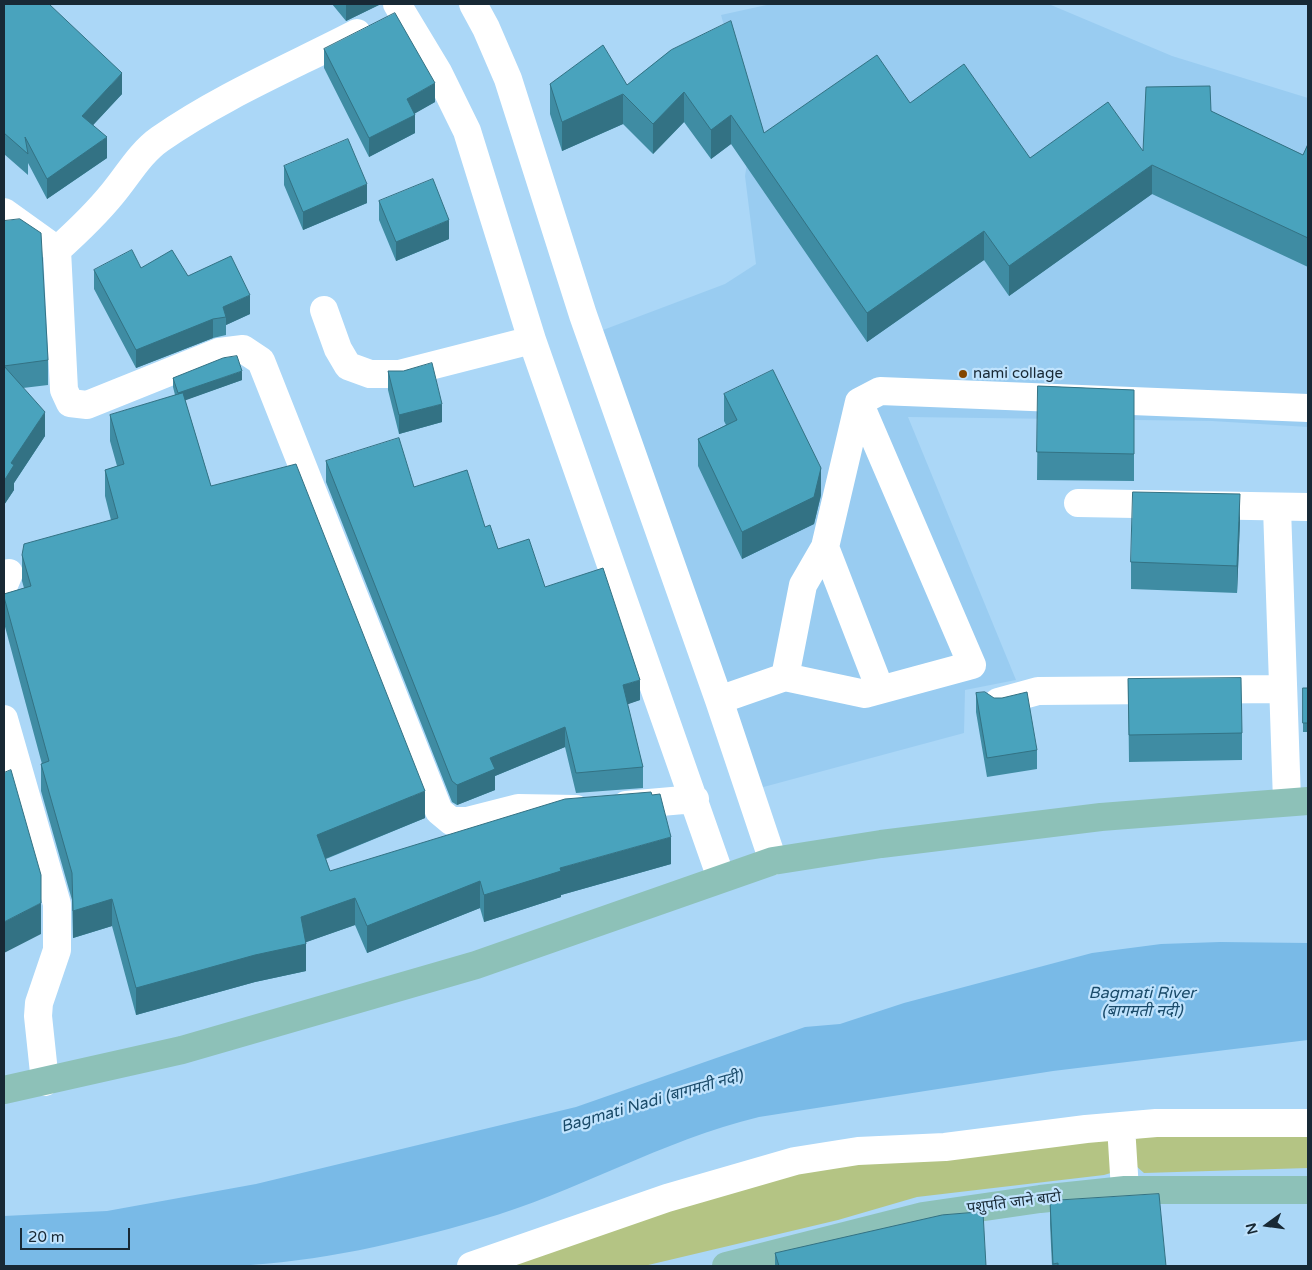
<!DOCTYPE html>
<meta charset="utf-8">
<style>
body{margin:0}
#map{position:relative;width:1312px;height:1270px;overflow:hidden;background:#abd7f7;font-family:"Varela Round",sans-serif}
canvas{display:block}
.frame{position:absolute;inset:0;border:5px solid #182935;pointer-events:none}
.north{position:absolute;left:1242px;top:1200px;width:50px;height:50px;-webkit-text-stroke:4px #c0e3fd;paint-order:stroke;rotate:256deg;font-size:14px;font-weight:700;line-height:20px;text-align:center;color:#182935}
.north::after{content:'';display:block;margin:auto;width:18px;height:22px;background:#182935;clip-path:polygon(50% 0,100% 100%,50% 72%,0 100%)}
.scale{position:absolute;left:20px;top:1228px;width:110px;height:22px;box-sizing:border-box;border:2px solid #182935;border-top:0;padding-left:6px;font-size:15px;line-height:18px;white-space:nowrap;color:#182935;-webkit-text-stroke:4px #c0e3fd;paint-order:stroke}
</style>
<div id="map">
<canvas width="1312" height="1270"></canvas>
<div class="frame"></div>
<div class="north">N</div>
<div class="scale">20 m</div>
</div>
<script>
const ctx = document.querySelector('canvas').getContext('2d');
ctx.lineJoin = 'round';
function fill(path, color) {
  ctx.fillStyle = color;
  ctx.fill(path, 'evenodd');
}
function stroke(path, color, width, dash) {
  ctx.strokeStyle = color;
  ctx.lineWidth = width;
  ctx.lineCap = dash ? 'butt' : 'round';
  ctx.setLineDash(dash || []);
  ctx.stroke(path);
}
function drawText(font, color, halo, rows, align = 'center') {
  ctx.font = font + ' "Varela Round","Noto Sans Devanagari",sans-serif';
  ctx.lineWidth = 4.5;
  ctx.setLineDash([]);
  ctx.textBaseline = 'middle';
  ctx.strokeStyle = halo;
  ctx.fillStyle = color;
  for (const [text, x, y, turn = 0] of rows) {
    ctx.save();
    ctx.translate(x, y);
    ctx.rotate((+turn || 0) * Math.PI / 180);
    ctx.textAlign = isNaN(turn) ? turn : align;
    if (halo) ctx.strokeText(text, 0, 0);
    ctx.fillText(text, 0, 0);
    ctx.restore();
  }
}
fill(new Path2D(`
 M 771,4 L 1051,5 L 1172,56 L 1308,98 L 1308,427 L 1212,421 L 908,417 L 1016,680 L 965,690 L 964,733 L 756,789 L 603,330 L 725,284 L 756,264 L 745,176 L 753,126 L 721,15 Z`), '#99ccf1');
fill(new Path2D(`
 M 1142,1135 L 1308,1135 L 1308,1168 L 1144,1173 L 1136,1166 L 1134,1140 Z
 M 1112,1136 L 1114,1172 L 1104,1175 L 917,1197 L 838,1220 L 644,1266 L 497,1266 L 623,1223 L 827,1165 Z`), '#b4c484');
fill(new Path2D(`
 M 1220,942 L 1308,943 L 1308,1040 L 1053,1071 L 759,1117 C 662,1140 576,1193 480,1220 C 401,1243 318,1262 235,1266 C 159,1270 80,1266 4,1266 L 4,1216 L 107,1211 L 256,1184 L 576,1107 L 805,1027 L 840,1024 L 904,1003 L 1092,953 L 1161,944 Z`), '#79bae7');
stroke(new Path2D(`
 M 397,4 L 438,72 L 467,131 L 532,340 L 721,878
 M 473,4 L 486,28 L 508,79 L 583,315 L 719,700 L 773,861
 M 4,212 L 57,250 L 64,390 L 70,403 L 87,405 L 219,352 L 243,349 L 261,361 L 439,811 L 451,821 L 467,821 L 518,808 L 576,809
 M 57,250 C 77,232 96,214 113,193 C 128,175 140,153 160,139 C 220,97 291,67 357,33
 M 324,310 L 338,349 L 348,366 L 370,374 L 399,374 L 532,340
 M 1078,503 L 1308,507
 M 1277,508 L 1287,801
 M 825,547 L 880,689
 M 4,585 L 9,573
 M 785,677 L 803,585 L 825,547 L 859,402 L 880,391 L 1308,408
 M 719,700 L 785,677 L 865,694 L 972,665 L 859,402
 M 998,702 L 1038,691 L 1283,689
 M 4,719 L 57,904 L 57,950 L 39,1003 L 38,1016 L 45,1082
 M 626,805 L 695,799
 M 1121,1126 L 1125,1190
 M 471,1266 L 667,1198 L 795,1161 L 858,1151 L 945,1147 L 1086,1129 L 1156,1123 L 1308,1123`), '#fff', 28);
stroke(new Path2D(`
 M 4,1090 L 182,1050 L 476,965 L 773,861 L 881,844 L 1101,817 L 1308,801
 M 726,1266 L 923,1216 L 1040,1199 L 1125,1190 L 1308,1190`), '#8dc1b8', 28);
fill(new Path2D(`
 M 4,4 L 122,94 L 93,125 L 107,158 L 47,199 L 28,163 L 28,175 L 4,154 Z
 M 332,4 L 381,4 L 346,21 Z
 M 324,49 L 435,102 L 415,113 L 415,133 L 369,157 L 324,68 Z
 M 671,50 L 764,133 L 910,103 L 1030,158 L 1143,151 L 1211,111 L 1303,155 L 1308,144 L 1308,267 L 1152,194 L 1009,296 L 984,260 L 867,342 L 731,144 L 711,159 L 684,122 L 653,154 L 623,124 L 562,151 L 550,114 L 550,84 L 627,85 Z
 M 284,166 L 367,203 L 303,230 L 284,185 Z
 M 379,201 L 449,239 L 396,261 L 379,220 Z
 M 4,221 L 48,360 L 48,385 L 23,388 L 45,436 L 14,483 L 14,490 L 4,505 Z
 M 94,270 L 188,276 L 250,314 L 226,325 L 226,335 L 213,338 L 136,368 L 94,289 Z
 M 388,371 L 403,371 L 442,422 L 399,434 L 388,390 Z
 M 173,378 L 242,380 L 185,400 L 211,486 L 425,818 L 326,859 L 330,871 L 671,864 L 561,895 L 561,897 L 484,922 L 480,908 L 367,953 L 355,925 L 306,942 L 306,971 L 255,982 L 136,1015 L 112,926 L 73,938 L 72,900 L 41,791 L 41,764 L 42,764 L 4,623 L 4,594 L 24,588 L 22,581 L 22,555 L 111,520 L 105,496 L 105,470 L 117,466 L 110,441 L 110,415 L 175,395 L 173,387 Z
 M 1038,386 L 1134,390 L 1134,481 L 1037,480 Z
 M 724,394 L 821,495 L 814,524 L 742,559 L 698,466 L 698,439 L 726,425 L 724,421 Z
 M 326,461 L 414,487 L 485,527 L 498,549 L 545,587 L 640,700 L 627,704 L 643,767 L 643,788 L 576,793 L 565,747 L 495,776 L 495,790 L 457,805 L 452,802 L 326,482 Z
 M 1240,521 L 1237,593 L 1131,589 L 1131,562 Z
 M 1128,679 L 1242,733 L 1242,760 L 1129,762 Z
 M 1303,688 L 1308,688 L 1308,732 L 1303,732 Z
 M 976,693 L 1037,750 L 1037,769 L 987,777 L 976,712 Z
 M 1050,1201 L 1166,1266 L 1052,1266 L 1050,1224 Z
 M 775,1253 L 986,1266 L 775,1266 Z`), '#3f8ca3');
fill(new Path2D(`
 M 346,4 L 381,4 L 346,21 Z
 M 122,73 L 122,94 L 82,137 L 82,116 Z
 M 435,83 L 435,102 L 407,118 L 407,99 Z
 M 684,92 L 684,122 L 653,154 L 653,124 Z
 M 623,94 L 623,124 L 562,151 L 562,122 Z
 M 415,115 L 415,133 L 369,157 L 369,138 Z
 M 731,115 L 731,144 L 711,159 L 711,130 Z
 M 107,137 L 107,158 L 47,199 L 47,179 Z
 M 1152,165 L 1152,194 L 1009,296 L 1009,266 Z
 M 367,184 L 367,203 L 303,230 L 303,212 Z
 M 449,220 L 449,239 L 396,261 L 396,242 Z
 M 984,231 L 984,260 L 867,342 L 867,313 Z
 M 250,295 L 250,314 L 226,325 L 226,317 L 223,307 Z
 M 213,319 L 213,338 L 136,368 L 136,350 Z
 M 242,371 L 242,380 L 178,403 L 178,393 Z
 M 442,404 L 442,422 L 399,434 L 399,415 Z
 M 45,412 L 45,436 L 14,483 L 14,490 L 4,505 L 4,481 L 11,463 Z
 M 821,468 L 821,495 L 814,524 L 742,559 L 742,532 Z
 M 1240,494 L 1240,521 L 1237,593 L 1237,566 Z
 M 640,680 L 640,700 L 623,706 L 623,685 Z
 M 565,727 L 565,747 L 495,776 L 495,790 L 457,805 L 457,785 L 490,758 Z
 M 425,791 L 425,818 L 317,862 L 317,835 Z
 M 671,837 L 671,864 L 561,895 L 561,897 L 484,922 L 484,895 L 560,868 Z
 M 480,881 L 480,908 L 367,953 L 367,926 Z
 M 355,898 L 355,925 L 301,944 L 301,917 Z
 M 112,899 L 112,926 L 73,938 L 73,911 Z
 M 41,903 L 41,934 L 4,953 L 4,922 Z
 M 306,944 L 306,971 L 255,982 L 136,1015 L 136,988 L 255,955 Z`), '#337284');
const building = new Path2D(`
 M 4,4 L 49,4 L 122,73 L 82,116 L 107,137 L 47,179 L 25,137 L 28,154 L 4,133 Z
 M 395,13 L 435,83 L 407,99 L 415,115 L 369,138 L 324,49 Z
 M 731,21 L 764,133 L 877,55 L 910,103 L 964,64 L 1030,158 L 1108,102 L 1143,151 L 1146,87 L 1210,86 L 1211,111 L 1303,155 L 1308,144 L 1308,238 L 1152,165 L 1009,266 L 984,231 L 867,313 L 731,115 L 711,130 L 684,92 L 653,124 L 623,94 L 562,122 L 550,84 L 603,45 L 627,85 L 671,50 Z
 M 348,139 L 367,184 L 303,212 L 284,166 Z
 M 433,179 L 449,220 L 396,242 L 379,201 Z
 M 20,219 L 41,233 L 48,360 L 4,366 L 45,412 L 11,463 L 14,465 L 4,481 L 4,221 Z
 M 132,250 L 141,268 L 172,250 L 188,276 L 231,256 L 250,295 L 223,307 L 226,317 L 213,319 L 136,350 L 94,270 Z
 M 237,356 L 242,371 L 178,393 L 173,378 L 223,358 Z
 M 432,363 L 442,404 L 399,415 L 388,371 L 403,371 Z
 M 773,370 L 821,468 L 814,497 L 742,532 L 698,439 L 737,420 L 724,394 Z
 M 1038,386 L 1134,390 L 1134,454 L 1037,452 Z
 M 183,393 L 211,486 L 296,464 L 425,791 L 317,835 L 330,871 L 565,799 L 651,792 L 652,795 L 660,794 L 671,837 L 560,868 L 561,871 L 484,895 L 480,881 L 367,926 L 355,898 L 301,917 L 306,944 L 255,955 L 136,988 L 112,899 L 73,911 L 72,873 L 41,764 L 49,761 L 4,597 L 4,594 L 31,586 L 22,555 L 24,544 L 118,518 L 105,470 L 124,464 L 110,415 Z
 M 399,438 L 414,487 L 467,470 L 485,527 L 490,525 L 498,549 L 529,539 L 545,587 L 603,568 L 640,680 L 623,685 L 643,767 L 576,773 L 565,727 L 490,758 L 495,769 L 457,785 L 452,781 L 326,461 Z
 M 1133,492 L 1240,494 L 1237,566 L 1131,562 Z
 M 1241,678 L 1242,733 L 1129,735 L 1128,679 Z
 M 1303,688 L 1308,688 L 1308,723 L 1303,723 Z
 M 985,692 L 994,698 L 1002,698 L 1027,692 L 1037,750 L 987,758 L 976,693 Z
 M 11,770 L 41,875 L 41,903 L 4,922 L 4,773 Z
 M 1159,1194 L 1166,1266 L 1058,1266 L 1058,1263 L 1053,1264 L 1050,1201 Z
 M 983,1212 L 986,1266 L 779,1266 L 775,1253 L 942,1215 Z`);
fill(building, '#49a3bd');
stroke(building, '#337284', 1);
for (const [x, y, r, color] of [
 [963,374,5,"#834701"]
]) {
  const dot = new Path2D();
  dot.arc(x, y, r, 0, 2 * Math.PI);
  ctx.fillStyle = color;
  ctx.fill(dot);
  stroke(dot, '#c0e3fd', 2);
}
drawText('15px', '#182935', '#c0e3fd', [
 ["nami collage",973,374]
], 'left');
drawText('15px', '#182935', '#c0e3fd', [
 ["पशुपति जाने बाटो",1014,1203,-7]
]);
drawText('italic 16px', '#1a4b6a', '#c0e3fd', [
 ["Bagmati River",1142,994],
 ["(बागमती नदी)",1142,1012],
 ["Bagmati Nadi (बागमती नदी)",652,1102,-16]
]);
</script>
